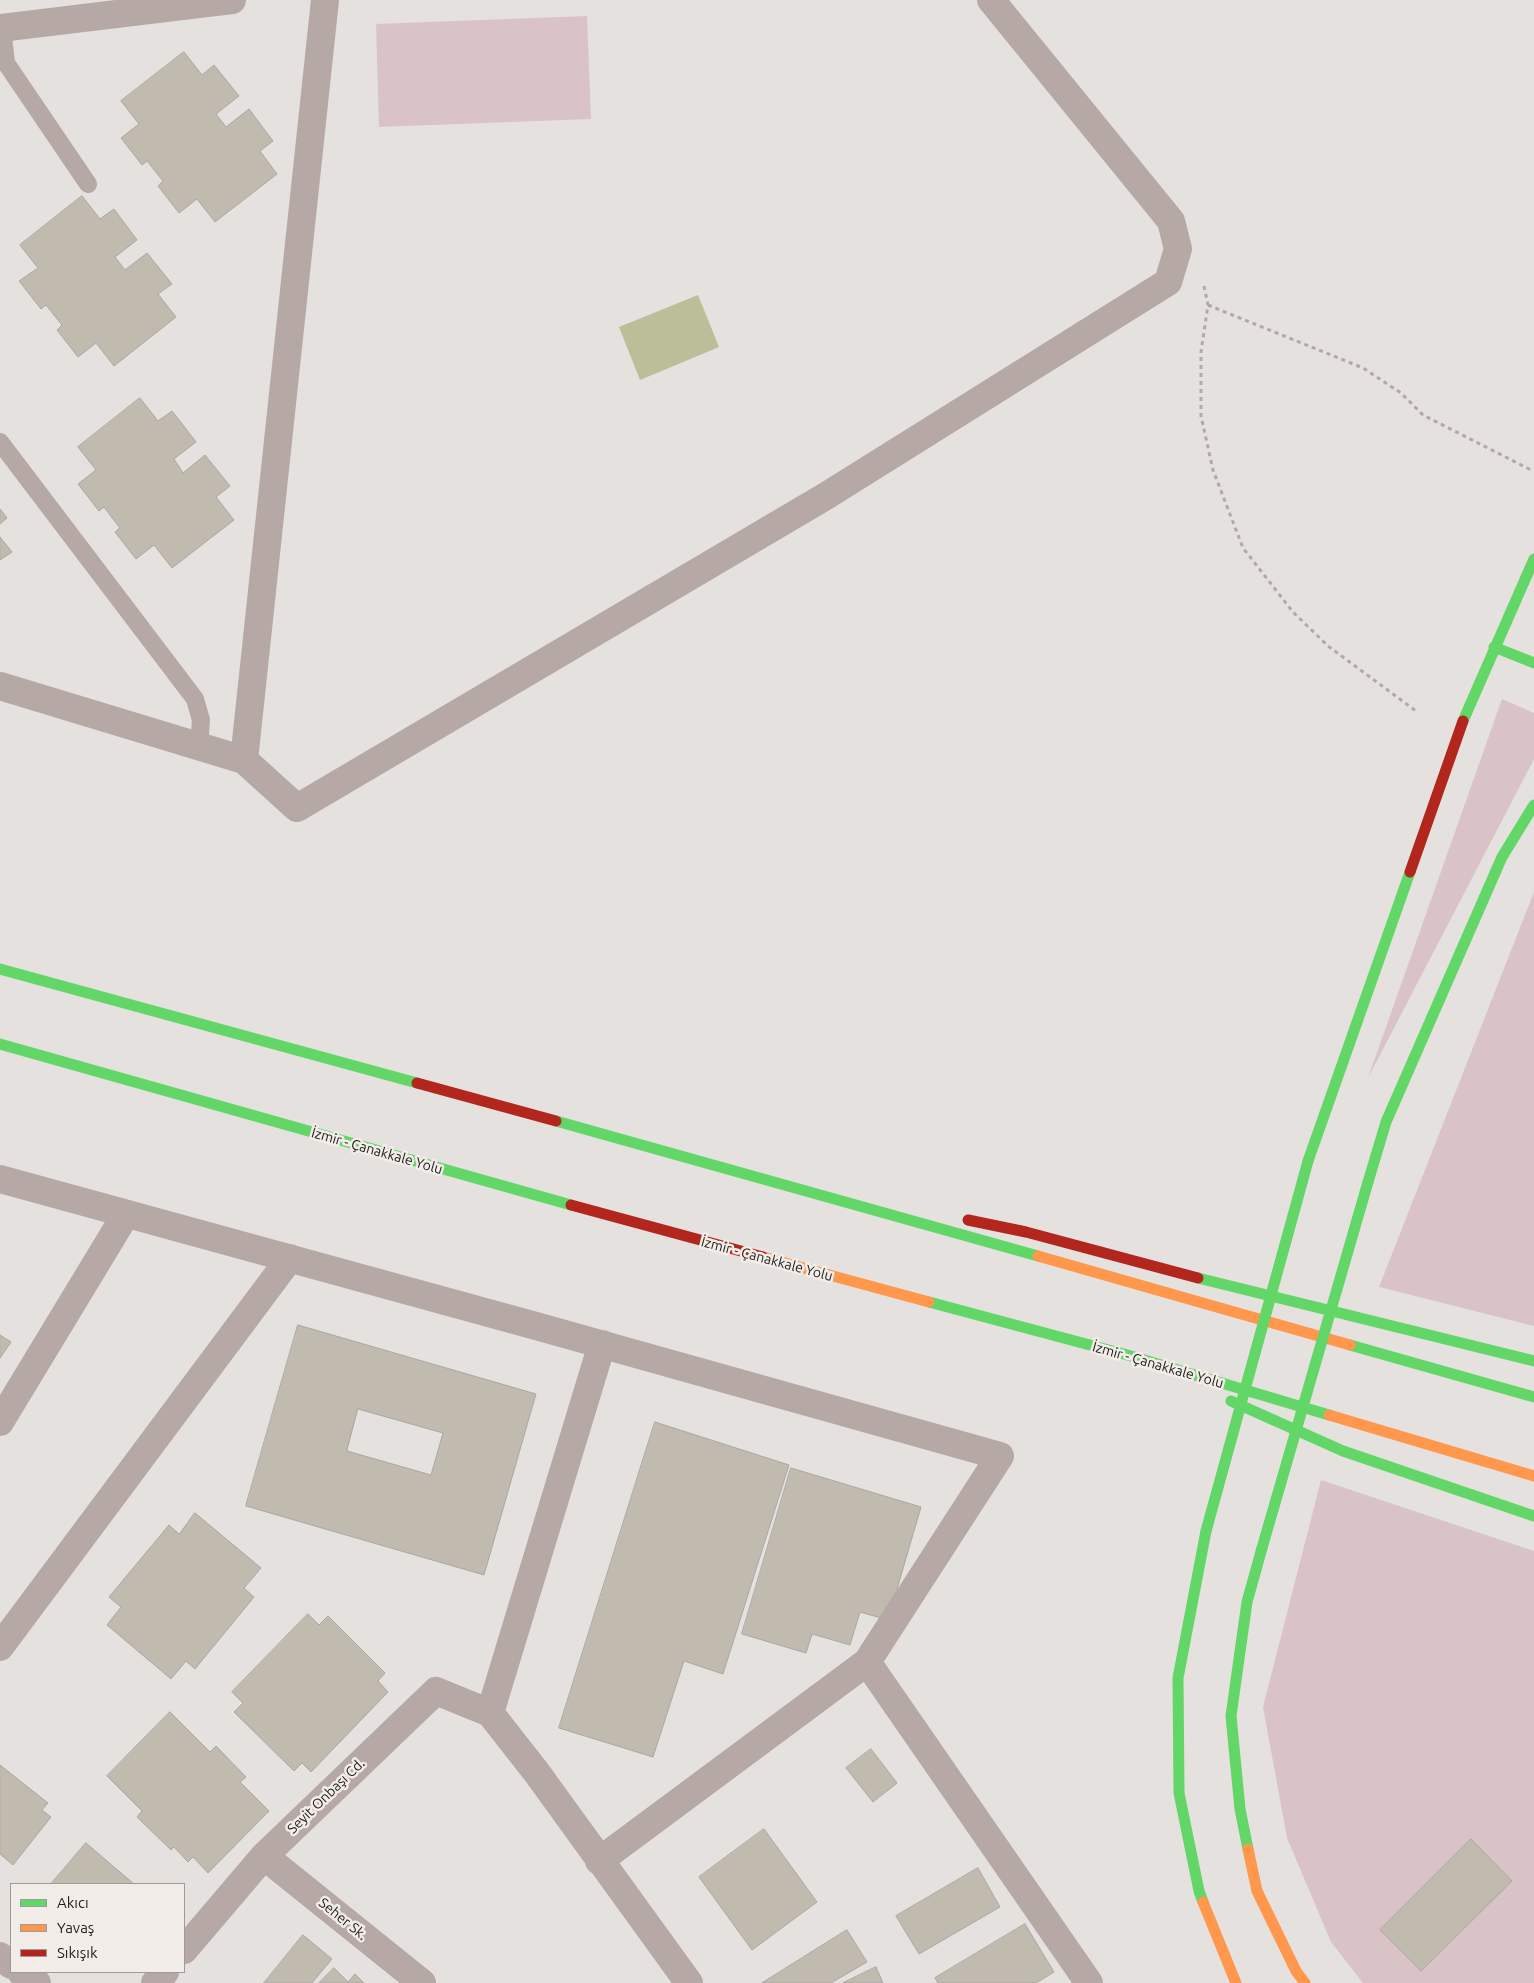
<!DOCTYPE html>
<meta charset="utf-8">
<style>
body{margin:0}
#map{position:relative;width:1534px;height:1983px;overflow:hidden;background:#e4e1de;font-family:Ubuntu,sans-serif}
canvas{display:block}
.legend{position:absolute;left:10px;top:1883px;width:175px;height:90px;box-sizing:border-box;background:#f3ede9;border:1px solid #a09b99;margin:0;padding:6px 9px;list-style:none;font-size:15px;color:#232120}
.legend li{display:flex;align-items:center;gap:10px;height:25px}
.legend b{width:25px;border:1px solid #a09b99}
</style>
<div id="map">
<canvas width="1534" height="1983"></canvas>
<ul class="legend">
<li><b style="height:6px;background:#63d668"></b>Akıcı</li>
<li><b style="height:6px;background:#ff974d"></b>Yavaş</li>
<li><b style="height:6px;background:#b3261e"></b>Sıkışık</li>
</ul>
</div>
<script>
const ctx = document.querySelector('canvas').getContext('2d');
ctx.lineJoin = 'round';
function fill(path, color) {
  ctx.fillStyle = color;
  ctx.fill(path, 'evenodd');
}
function stroke(path, color, width, dash) {
  ctx.strokeStyle = color;
  ctx.lineWidth = width;
  ctx.lineCap = dash ? 'butt' : 'round';
  ctx.setLineDash(dash || []);
  ctx.stroke(path);
}
function drawText(font, color, halo, rows, align = 'center') {
  ctx.font = font + ' Ubuntu,sans-serif';
  ctx.lineWidth = 5;
  ctx.setLineDash([]);
  ctx.textBaseline = 'middle';
  ctx.strokeStyle = halo;
  ctx.fillStyle = color;
  for (const [text, x, y, turn = 0] of rows) {
    ctx.save();
    ctx.translate(x, y);
    ctx.rotate((+turn || 0) * Math.PI / 180);
    ctx.textAlign = isNaN(turn) ? turn : align;
    if (halo) ctx.strokeText(text, 0, 0);
    ctx.fillText(text, 0, 0);
    ctx.restore();
  }
}
fill(new Path2D(`
 M 587,16 L 591,119 L 379,127 L 376,24 Z
 M 1502,699 L 1534,713 L 1534,759 L 1368,1078 Z
 M 1534,892 L 1534,1326 L 1379,1287 Z
 M 1321,1480 L 1534,1551 L 1534,1983 L 1363,1983 L 1331,1942 L 1287,1838 L 1263,1707 Z`), '#dac3c7');
fill(new Path2D(`
 M 698,295 L 719,347 L 640,380 L 619,327 Z`), '#babe99');
const building = new Path2D(`
 M 184,52 L 202,75 L 214,65 L 239,96 L 216,114 L 226,127 L 249,109 L 273,141 L 260,151 L 277,174 L 215,222 L 197,199 L 179,213 L 158,186 L 163,181 L 147,161 L 142,165 L 121,138 L 139,124 L 121,101 Z
 M 82,196 L 100,219 L 114,209 L 137,240 L 115,257 L 125,270 L 147,253 L 172,284 L 158,294 L 176,317 L 114,366 L 96,343 L 78,357 L 57,330 L 62,325 L 46,305 L 41,309 L 19,281 L 38,268 L 20,245 Z
 M 140,398 L 158,421 L 172,411 L 196,442 L 174,459 L 183,473 L 205,455 L 230,486 L 216,497 L 234,520 L 172,568 L 154,545 L 136,559 L 115,532 L 120,528 L 104,507 L 99,511 L 78,484 L 96,470 L 78,447 Z
 M 0,509 L 7,518 L 0,524 Z
 M 0,537 L 12,552 L 0,560 Z
 M 298,1325 L 536,1394 L 484,1575 L 246,1506 ZM 358,1409 L 443,1433 L 431,1475 L 347,1451 Z
 M 0,1335 L 11,1342 L 0,1358 Z
 M 655,1422 L 789,1465 L 723,1674 L 684,1661 L 653,1757 L 559,1728 Z
 M 791,1468 L 921,1507 L 888,1620 L 860,1612 L 850,1645 L 812,1634 L 806,1653 L 742,1634 Z
 M 195,1513 L 261,1568 L 244,1588 L 254,1597 L 195,1669 L 186,1661 L 171,1679 L 107,1625 L 121,1607 L 109,1597 L 169,1525 L 179,1534 Z
 M 308,1614 L 319,1625 L 328,1616 L 385,1673 L 378,1681 L 388,1692 L 311,1772 L 302,1763 L 294,1771 L 234,1712 L 243,1703 L 232,1692 Z
 M 170,1712 L 210,1752 L 216,1746 L 246,1777 L 240,1782 L 269,1811 L 208,1873 L 193,1857 L 188,1862 L 174,1847 L 171,1850 L 137,1817 L 142,1811 L 107,1776 Z
 M 871,1749 L 897,1783 L 873,1802 L 846,1768 Z
 M 0,1765 L 48,1803 L 42,1810 L 51,1817 L 13,1865 L 0,1854 Z
 M 764,1829 L 817,1902 L 752,1950 L 699,1877 Z
 M 1471,1839 L 1512,1881 L 1421,1971 L 1380,1930 Z
 M 86,1843 L 134,1884 L 51,1884 Z
 M 978,1868 L 1000,1907 L 919,1954 L 896,1916 Z
 M 1025,1924 L 1054,1972 L 1036,1983 L 938,1983 L 935,1978 Z
 M 847,1930 L 867,1962 L 831,1983 L 762,1983 Z
 M 303,1935 L 332,1959 L 312,1983 L 264,1983 Z
 M 876,1967 L 883,1983 L 843,1983 Z
 M 334,1968 L 348,1982 L 355,1974 L 364,1983 L 319,1983 Z`);
fill(building, '#c0baaf');
stroke(building, '#a9a7a5', 1);
stroke(new Path2D(`
 M 1204,286 L 1208,305 L 1201,352 L 1201,416 L 1213,470 L 1243,548 L 1293,612 L 1328,646 L 1416,711
 M 1208,305 L 1363,368 L 1401,393 L 1423,415 L 1533,471`), '#b2a9a7', 3, [4, 4]);
stroke(new Path2D(`
 M 2,28 L 6,63 L 88,184
 M 0,442 L 195,699 L 201,720 L 199,746`), '#b6a8a5', 18);
stroke(new Path2D(`
 M 0,28 L 232,0
 M 0,686 L 244,760 L 297,808 L 826,496 L 1168,282 L 1178,249 L 1171,221 L 991,0
 M 244,760 L 325,0
 M 0,1179 L 536,1326 L 1000,1456 L 867,1662 L 1089,1983
 M 0,1422 L 126,1214
 M 0,1647 L 290,1258
 M 490,1713 L 602,1344
 M 264,1856 L 422,1983
 M 599,1861 L 867,1662
 M 184,1950 L 264,1856 L 436,1691 L 490,1713 L 537,1773 L 689,1983
 M 0,1956 L 11,1965
 M 21,1972 L 37,1983
 M 155,1983 L 165,1972`), '#b6a8a5', 28);
stroke(new Path2D(`
 M 1494,647 L 1534,663
 M 1463,721 L 1534,559
 M 0,969 L 417,1083
 M 0,1044 L 571,1205
 M 556,1121 L 1038,1256
 M 1308,1161 L 1410,872
 M 1368,1182 L 1386,1122 L 1502,857 L 1534,805
 M 1198,1278 L 1534,1361
 M 929,1302 L 1131,1356 L 1329,1415
 M 1350,1345 L 1534,1397
 M 1231,1401 L 1343,1451 L 1534,1516
 M 1248,1849 L 1240,1809 L 1231,1716 L 1247,1602 L 1262,1548
 M 1203,1902 L 1199,1891 L 1179,1793 L 1178,1678 L 1206,1531`), '#63d668', 11);
stroke(new Path2D(`
 M 1038,1256 L 1350,1345
 M 763,1257 L 929,1302
 M 1329,1415 L 1534,1476
 M 1248,1849 L 1257,1891 L 1296,1971 L 1305,1983
 M 1203,1902 L 1236,1983`), '#ff974d', 11);
stroke(new Path2D(`
 M 1410,872 L 1463,721
 M 417,1083 L 556,1121
 M 571,1205 L 763,1257
 M 968,1220 L 1026,1232 L 1198,1278`), '#b3261e', 11);
stroke(new Path2D(`
 M 1206,1531 L 1308,1161
 M 1262,1548 L 1368,1182`), '#63d668', 11);
drawText('14px', '#232120', '#f3ede9', [
 ["İzmir - Çanakkale Yolu",377,1151,16],
 ["İzmir - Çanakkale Yolu",767,1259,15],
 ["İzmir - Çanakkale Yolu",1158,1365,16],
 ["Seyit Onbaşı Cd.",326,1796,-44],
 ["Seher Sk.",343,1919,39]
]);
</script>
